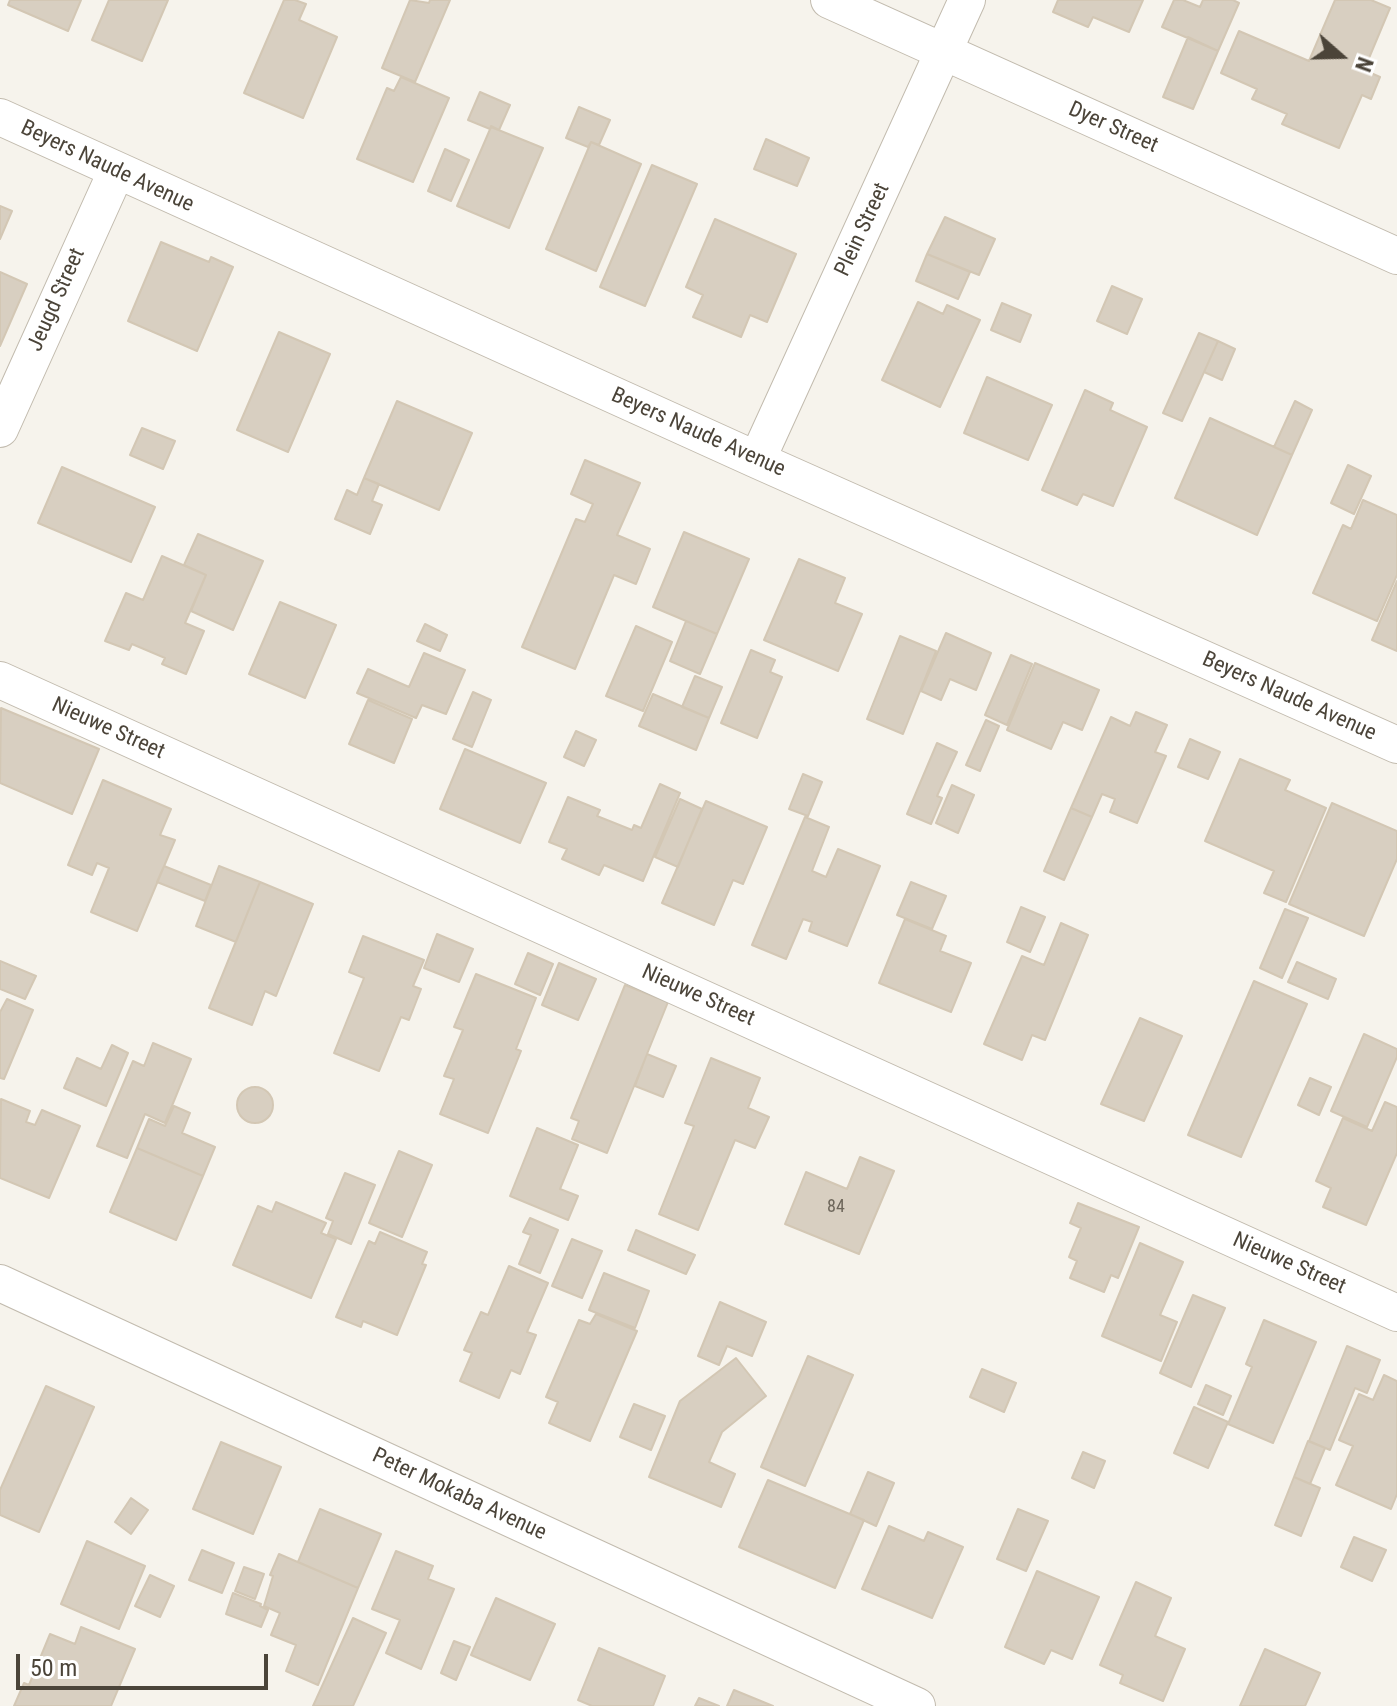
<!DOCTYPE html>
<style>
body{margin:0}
#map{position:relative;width:1397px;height:1706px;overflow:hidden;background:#f6f3ec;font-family:"Roboto Condensed",sans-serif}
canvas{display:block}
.north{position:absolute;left:1301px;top:16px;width:80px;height:80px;-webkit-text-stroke:6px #fff;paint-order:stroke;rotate:110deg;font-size:22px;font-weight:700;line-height:32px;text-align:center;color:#4b4439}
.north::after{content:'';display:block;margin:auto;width:28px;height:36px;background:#4b4439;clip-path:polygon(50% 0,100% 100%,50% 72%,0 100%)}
.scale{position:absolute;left:16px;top:1654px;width:252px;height:36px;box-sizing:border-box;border:4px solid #4b4439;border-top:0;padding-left:10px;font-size:24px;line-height:28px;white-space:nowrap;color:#4b4439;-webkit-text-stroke:6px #fff;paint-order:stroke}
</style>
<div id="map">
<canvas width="1397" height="1706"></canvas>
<div class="north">N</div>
<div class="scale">50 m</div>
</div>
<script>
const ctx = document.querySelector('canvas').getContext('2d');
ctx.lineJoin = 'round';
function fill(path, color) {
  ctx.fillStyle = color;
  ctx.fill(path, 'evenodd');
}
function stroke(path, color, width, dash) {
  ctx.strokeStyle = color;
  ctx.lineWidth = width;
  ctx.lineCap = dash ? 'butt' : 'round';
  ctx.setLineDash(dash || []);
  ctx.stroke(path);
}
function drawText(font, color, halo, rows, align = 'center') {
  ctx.font = font + ' "Roboto Condensed",sans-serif';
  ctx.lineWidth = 6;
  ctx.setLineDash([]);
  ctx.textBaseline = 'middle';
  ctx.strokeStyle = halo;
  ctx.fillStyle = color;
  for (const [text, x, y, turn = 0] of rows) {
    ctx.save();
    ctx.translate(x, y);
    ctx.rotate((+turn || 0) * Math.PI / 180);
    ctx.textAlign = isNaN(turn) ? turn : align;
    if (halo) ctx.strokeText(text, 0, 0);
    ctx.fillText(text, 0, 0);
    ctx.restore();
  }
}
const building = new Path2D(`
 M 10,0 L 81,0 L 68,31 L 8,5 Z
 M 109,0 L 168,0 L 142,61 L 92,40 Z
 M 284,0 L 295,0 L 306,4 L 299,20 L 337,37 L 303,118 L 244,93 Z
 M 410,0 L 429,3 L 430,0 L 450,0 L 415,82 L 382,68 Z
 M 1058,0 L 1143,0 L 1129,32 L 1093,17 L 1088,27 L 1053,12 Z
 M 1174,0 L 1183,0 L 1200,7 L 1203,0 L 1233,0 L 1239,3 L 1218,51 L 1162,27 Z
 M 1335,0 L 1371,0 L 1390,8 L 1364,70 L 1380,77 L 1371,99 L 1362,95 L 1339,148 L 1282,124 L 1287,114 L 1252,99 L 1257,89 L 1221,73 L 1239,31 L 1309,61 Z
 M 1188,37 L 1218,51 L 1193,109 L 1163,97 Z
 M 401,77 L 449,98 L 413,182 L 357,159 L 387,88 L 394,91 Z
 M 480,92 L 510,105 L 499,130 L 491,126 L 490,129 L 468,120 Z
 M 579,107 L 610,120 L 599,145 L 591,142 L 588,147 L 566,138 Z
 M 491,127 L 543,148 L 509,228 L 457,206 Z
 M 766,139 L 809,158 L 797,186 L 754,169 Z
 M 591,142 L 641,164 L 596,271 L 546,249 Z
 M 445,149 L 469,160 L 451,201 L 428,191 Z
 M 652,165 L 697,184 L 645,306 L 600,287 Z
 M 0,206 L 12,211 L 0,239 Z
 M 945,217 L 995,239 L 979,275 L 927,254 Z
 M 715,219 L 796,254 L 767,322 L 750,315 L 741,337 L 693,317 L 703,295 L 686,287 Z
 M 161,242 L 209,262 L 211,257 L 233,267 L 197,351 L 128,321 Z
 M 927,254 L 970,272 L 958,299 L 916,281 Z
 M 0,272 L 27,284 L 0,346 Z
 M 1112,286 L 1142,299 L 1127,334 L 1097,321 Z
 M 918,302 L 943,314 L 947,305 L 980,320 L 940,407 L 882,380 Z
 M 1002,303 L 1031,315 L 1020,342 L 991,330 Z
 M 279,332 L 330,354 L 288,452 L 237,430 Z
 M 1199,333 L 1218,341 L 1182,421 L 1163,413 Z
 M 1218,341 L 1235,349 L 1222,380 L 1204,372 Z
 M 987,377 L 1052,405 L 1028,460 L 964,433 Z
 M 1085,390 L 1113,403 L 1110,410 L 1147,427 L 1113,506 L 1083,494 L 1077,505 L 1042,490 Z
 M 397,401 L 472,433 L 439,510 L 364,478 Z
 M 1295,401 L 1312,410 L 1292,455 L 1274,447 Z
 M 1210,418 L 1292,455 L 1257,535 L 1175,498 Z
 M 142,428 L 175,441 L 163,469 L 130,455 Z
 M 585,460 L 640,483 L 617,535 L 650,549 L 636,584 L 614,575 L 575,669 L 522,647 L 576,519 L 585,522 L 593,504 L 571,494 Z
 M 1348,465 L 1371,476 L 1354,514 L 1331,503 Z
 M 62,467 L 155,507 L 131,562 L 38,523 Z
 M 364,478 L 379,484 L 372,501 L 382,505 L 370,534 L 335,519 L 347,490 L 357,495 Z
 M 1363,500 L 1397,515 L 1397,575 L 1377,621 L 1313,593 L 1343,525 L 1351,529 Z
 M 684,532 L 749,559 L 717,634 L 653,607 Z
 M 198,534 L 263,561 L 233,630 L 191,611 L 206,575 L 184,565 Z
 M 162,556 L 206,575 L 185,623 L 204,631 L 186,674 L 162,664 L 165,658 L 132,644 L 129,650 L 105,641 L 126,593 L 143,600 Z
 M 799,559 L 845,578 L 835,603 L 862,614 L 838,671 L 764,640 Z
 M 1397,581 L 1397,651 L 1372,640 Z
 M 280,602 L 336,625 L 305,698 L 249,674 Z
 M 686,621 L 717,634 L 700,674 L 670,661 Z
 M 425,624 L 447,635 L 440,651 L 417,641 Z
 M 636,626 L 672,642 L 643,711 L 606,696 Z
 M 946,633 L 991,653 L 976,690 L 950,679 L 941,700 L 921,691 Z
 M 900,636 L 936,651 L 903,734 L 867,719 Z
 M 751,650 L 775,660 L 770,672 L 782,677 L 757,738 L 721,723 Z
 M 424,653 L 465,670 L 446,714 L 422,705 L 416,718 L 357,693 L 368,669 L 409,687 Z
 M 1011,655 L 1032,664 L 1007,725 L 985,715 Z
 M 1035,663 L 1099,690 L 1082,730 L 1063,722 L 1051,749 L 1007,730 Z
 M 695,676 L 722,687 L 709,718 L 682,707 Z
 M 473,692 L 491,700 L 472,747 L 453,739 Z
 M 653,694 L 709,718 L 696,750 L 639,726 Z
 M 368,700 L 412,719 L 394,763 L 349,744 Z
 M 1,708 L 99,749 L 72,814 L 0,783 Z
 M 1136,712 L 1167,725 L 1155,752 L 1166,756 L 1137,823 L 1110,812 L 1115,799 L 1102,794 L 1092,817 L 1071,808 L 1111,717 L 1130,726 Z
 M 986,720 L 999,726 L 980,771 L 966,765 Z
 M 576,731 L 596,740 L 584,766 L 564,757 Z
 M 1190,739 L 1220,752 L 1208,779 L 1178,767 Z
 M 937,743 L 957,752 L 937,796 L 942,798 L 931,824 L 907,814 Z
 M 465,749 L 546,783 L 520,843 L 440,809 Z
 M 1240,759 L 1290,780 L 1285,790 L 1326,808 L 1286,902 L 1264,893 L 1274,871 L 1205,841 Z
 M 803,774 L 822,782 L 808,816 L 789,809 Z
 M 103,780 L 171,809 L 160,835 L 175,840 L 137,931 L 91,912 L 109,868 L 97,863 L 92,875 L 68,865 Z
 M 660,784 L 680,793 L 643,881 L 604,865 L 599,875 L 562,859 L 567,849 L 549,842 L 568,797 L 600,810 L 597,816 L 632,830 L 634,825 L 641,828 Z
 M 952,785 L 974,795 L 958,833 L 936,823 Z
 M 680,799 L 702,809 L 678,867 L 655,857 Z
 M 706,801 L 767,827 L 743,884 L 733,880 L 714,925 L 662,903 Z
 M 1332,803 L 1397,831 L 1397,859 L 1364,936 L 1289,904 Z
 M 1071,808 L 1092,817 L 1064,880 L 1044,871 Z
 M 805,817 L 829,827 L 812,871 L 826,877 L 838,849 L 880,866 L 847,946 L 809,931 L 812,922 L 803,919 L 786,959 L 752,945 Z
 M 164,866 L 211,885 L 205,901 L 157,882 Z
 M 219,866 L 260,882 L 236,942 L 196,926 Z
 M 260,882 L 313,904 L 276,996 L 265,991 L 252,1025 L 209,1008 Z
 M 911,882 L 946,896 L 932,929 L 897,915 Z
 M 1021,907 L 1045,917 L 1030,952 L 1007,942 Z
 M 1285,909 L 1308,918 L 1282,978 L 1260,968 Z
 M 905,919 L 946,936 L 940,951 L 971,963 L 951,1012 L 879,983 Z
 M 1061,923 L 1088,935 L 1045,1040 L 1032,1035 L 1022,1060 L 984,1044 L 1022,956 L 1044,965 Z
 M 437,934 L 473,949 L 459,982 L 424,968 Z
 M 363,936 L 424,960 L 413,986 L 421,989 L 409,1020 L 401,1017 L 379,1071 L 334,1053 L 364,978 L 349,972 Z
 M 528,953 L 553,964 L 540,995 L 515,984 Z
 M 0,961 L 36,976 L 25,999 L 0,989 Z
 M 1297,962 L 1336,979 L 1328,999 L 1288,982 Z
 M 559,963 L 596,979 L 578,1020 L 542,1005 Z
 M 476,974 L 536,998 L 516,1049 L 521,1051 L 488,1133 L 440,1114 L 454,1079 L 444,1076 L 463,1030 L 454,1027 Z
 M 1254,981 L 1307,1004 L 1241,1157 L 1188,1135 Z
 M 625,985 L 668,1002 L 607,1153 L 572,1139 L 579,1121 L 571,1118 Z
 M 7,999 L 33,1010 L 4,1079 L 0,1078 L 0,1012 Z
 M 1140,1018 L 1182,1036 L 1144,1121 L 1101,1104 Z
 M 1364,1034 L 1397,1049 L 1397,1057 L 1367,1127 L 1331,1111 Z
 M 153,1043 L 191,1059 L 165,1123 L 145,1114 L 127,1158 L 97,1146 L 133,1061 L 144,1066 Z
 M 112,1045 L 128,1053 L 106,1106 L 64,1088 L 77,1058 L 101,1069 Z
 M 647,1054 L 676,1066 L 663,1097 L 635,1086 Z
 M 711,1058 L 760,1078 L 748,1108 L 769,1117 L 755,1148 L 735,1140 L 698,1230 L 659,1214 L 694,1126 L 685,1123 Z
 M 1310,1078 L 1331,1087 L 1319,1115 L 1298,1105 Z
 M237 1105a18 18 0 1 1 36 0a18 18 0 1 1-36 0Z
 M 1,1099 L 30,1111 L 26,1122 L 35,1125 L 42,1110 L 80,1126 L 49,1198 L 0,1178 Z
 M 1385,1102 L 1397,1107 L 1397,1153 L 1366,1225 L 1323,1207 L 1331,1188 L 1316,1181 L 1343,1118 L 1372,1131 Z
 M 174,1106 L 190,1113 L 182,1133 L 215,1147 L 203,1176 L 137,1148 L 149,1119 L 165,1126 Z
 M 537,1128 L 578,1145 L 560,1189 L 578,1196 L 568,1220 L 510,1196 Z
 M 137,1148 L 203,1176 L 176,1240 L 110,1212 Z
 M 399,1151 L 432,1165 L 402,1237 L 369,1223 Z
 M 860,1157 L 894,1171 L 859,1254 L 785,1224 L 806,1172 L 847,1189 Z
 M 345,1173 L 375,1185 L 351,1244 L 328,1234 L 333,1221 L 326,1218 Z
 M 276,1202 L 326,1223 L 321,1233 L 336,1239 L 311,1298 L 233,1265 L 258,1206 L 272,1212 Z
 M 1078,1203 L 1139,1227 L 1118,1278 L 1111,1275 L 1104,1292 L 1070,1278 L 1077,1261 L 1069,1257 L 1081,1228 L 1070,1223 Z
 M 530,1218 L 558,1230 L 540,1273 L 519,1264 L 531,1235 L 523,1232 Z
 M 636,1230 L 695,1255 L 686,1274 L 628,1250 Z
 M 380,1232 L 427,1252 L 422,1264 L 426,1265 L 397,1335 L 363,1321 L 361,1327 L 336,1317 L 369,1241 L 375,1244 Z
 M 572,1239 L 602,1251 L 582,1298 L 552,1286 Z
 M 1140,1243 L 1183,1262 L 1160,1315 L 1177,1322 L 1161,1361 L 1102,1336 Z
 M 509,1266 L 548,1283 L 527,1332 L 536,1335 L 520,1374 L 511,1370 L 499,1398 L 460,1381 L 472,1353 L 464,1350 L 481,1312 L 488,1315 Z
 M 604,1273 L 649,1291 L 635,1328 L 589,1310 Z
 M 1193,1295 L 1225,1308 L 1191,1387 L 1160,1373 Z
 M 720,1302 L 766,1322 L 752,1356 L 727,1346 L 719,1365 L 698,1356 Z
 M 596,1314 L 637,1331 L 590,1441 L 549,1423 L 558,1402 L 546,1397 L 579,1320 L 590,1324 Z
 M 1264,1320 L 1316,1342 L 1273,1443 L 1228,1424 L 1252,1367 L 1246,1364 Z
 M 1347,1346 L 1380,1360 L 1367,1393 L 1355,1388 L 1330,1450 L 1309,1441 Z
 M 808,1356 L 853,1375 L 805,1486 L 761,1467 Z
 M 736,1358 L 766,1396 L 722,1432 L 709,1462 L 735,1474 L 721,1507 L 649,1477 L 680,1401 Z
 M 982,1369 L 1016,1383 L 1004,1412 L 970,1397 Z
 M 1384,1375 L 1397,1381 L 1397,1494 L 1391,1509 L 1336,1485 L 1353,1446 L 1339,1440 L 1359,1394 L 1373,1400 Z
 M 1206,1385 L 1231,1396 L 1223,1415 L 1198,1404 Z
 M 46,1386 L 94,1407 L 39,1532 L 0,1515 L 0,1490 Z
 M 634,1404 L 665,1416 L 651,1450 L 620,1437 Z
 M 1194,1407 L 1228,1422 L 1208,1468 L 1174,1453 Z
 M 1308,1441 L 1325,1448 L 1310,1484 L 1294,1477 Z
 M 221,1442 L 281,1467 L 253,1534 L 193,1509 Z
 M 1083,1452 L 1105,1461 L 1094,1488 L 1072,1478 Z
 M 868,1472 L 894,1483 L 876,1526 L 850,1514 Z
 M 1294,1477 L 1320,1488 L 1301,1536 L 1275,1525 Z
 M 768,1480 L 864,1520 L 835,1588 L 739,1547 Z
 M 131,1498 L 148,1510 L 131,1534 L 115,1522 Z
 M 320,1509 L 381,1534 L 358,1588 L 298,1562 Z
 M 1018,1509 L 1048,1521 L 1026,1571 L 997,1559 Z
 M 889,1526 L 924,1541 L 928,1532 L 963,1547 L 932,1618 L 862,1589 Z
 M 1354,1537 L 1386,1550 L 1372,1581 L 1341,1567 Z
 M 87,1541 L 145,1566 L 119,1629 L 61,1604 Z
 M 202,1550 L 234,1563 L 222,1593 L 189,1580 Z
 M 396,1551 L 433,1566 L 428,1579 L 454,1589 L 421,1669 L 386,1653 L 400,1620 L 372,1609 Z
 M 279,1554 L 358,1588 L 318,1685 L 286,1671 L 296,1645 L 271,1635 L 280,1613 L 264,1606 L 273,1576 L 270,1575 Z
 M 244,1567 L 264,1574 L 255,1599 L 235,1591 Z
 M 1037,1571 L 1099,1597 L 1072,1659 L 1051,1650 L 1044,1664 L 1005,1647 Z
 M 150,1575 L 174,1586 L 160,1617 L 135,1606 Z
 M 1136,1582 L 1171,1598 L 1155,1636 L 1185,1649 L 1163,1701 L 1120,1683 L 1123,1675 L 1100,1665 Z
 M 233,1593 L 261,1604 L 260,1606 L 268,1610 L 261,1627 L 226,1614 Z
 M 496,1598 L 555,1624 L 530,1680 L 471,1655 Z
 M 353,1618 L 386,1633 L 353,1706 L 313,1706 Z
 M 81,1627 L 135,1649 L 111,1706 L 14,1706 L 24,1683 L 29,1685 L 50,1634 L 75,1644 Z
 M 454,1641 L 470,1647 L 456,1680 L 441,1673 Z
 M 599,1648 L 665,1676 L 653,1706 L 592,1706 L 578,1700 Z
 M 1265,1649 L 1320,1673 L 1305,1706 L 1240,1706 Z
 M 734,1690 L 773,1706 L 727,1706 Z
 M 699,1698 L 719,1706 L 695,1706 Z`);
fill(building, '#d8cfc1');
stroke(building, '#d3c7b4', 2);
const minor = new Path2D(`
 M 829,0 L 1397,256
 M 0,117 L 757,460 L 1397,745
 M 0,429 L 116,172
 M 757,460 L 967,0
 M 0,680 L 1397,1313
 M 0,1283 L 917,1706`);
stroke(minor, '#c2bbae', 38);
stroke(minor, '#fff', 36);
drawText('18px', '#6e675b', null, [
 ["84",836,1207]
]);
drawText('22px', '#4b4439', '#fff', [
 ["Dyer Street",1113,128,24],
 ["Beyers Naude Avenue",107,167,25],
 ["Plein Street",863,230,-65],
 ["Jeugd Street",57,300,-66],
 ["Beyers Naude Avenue",698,433,24],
 ["Beyers Naude Avenue",1289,697,24],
 ["Nieuwe Street",108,729,24],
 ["Nieuwe Street",698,996,24],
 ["Nieuwe Street",1289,1264,24],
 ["Peter Mokaba Avenue",459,1495,25]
]);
</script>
